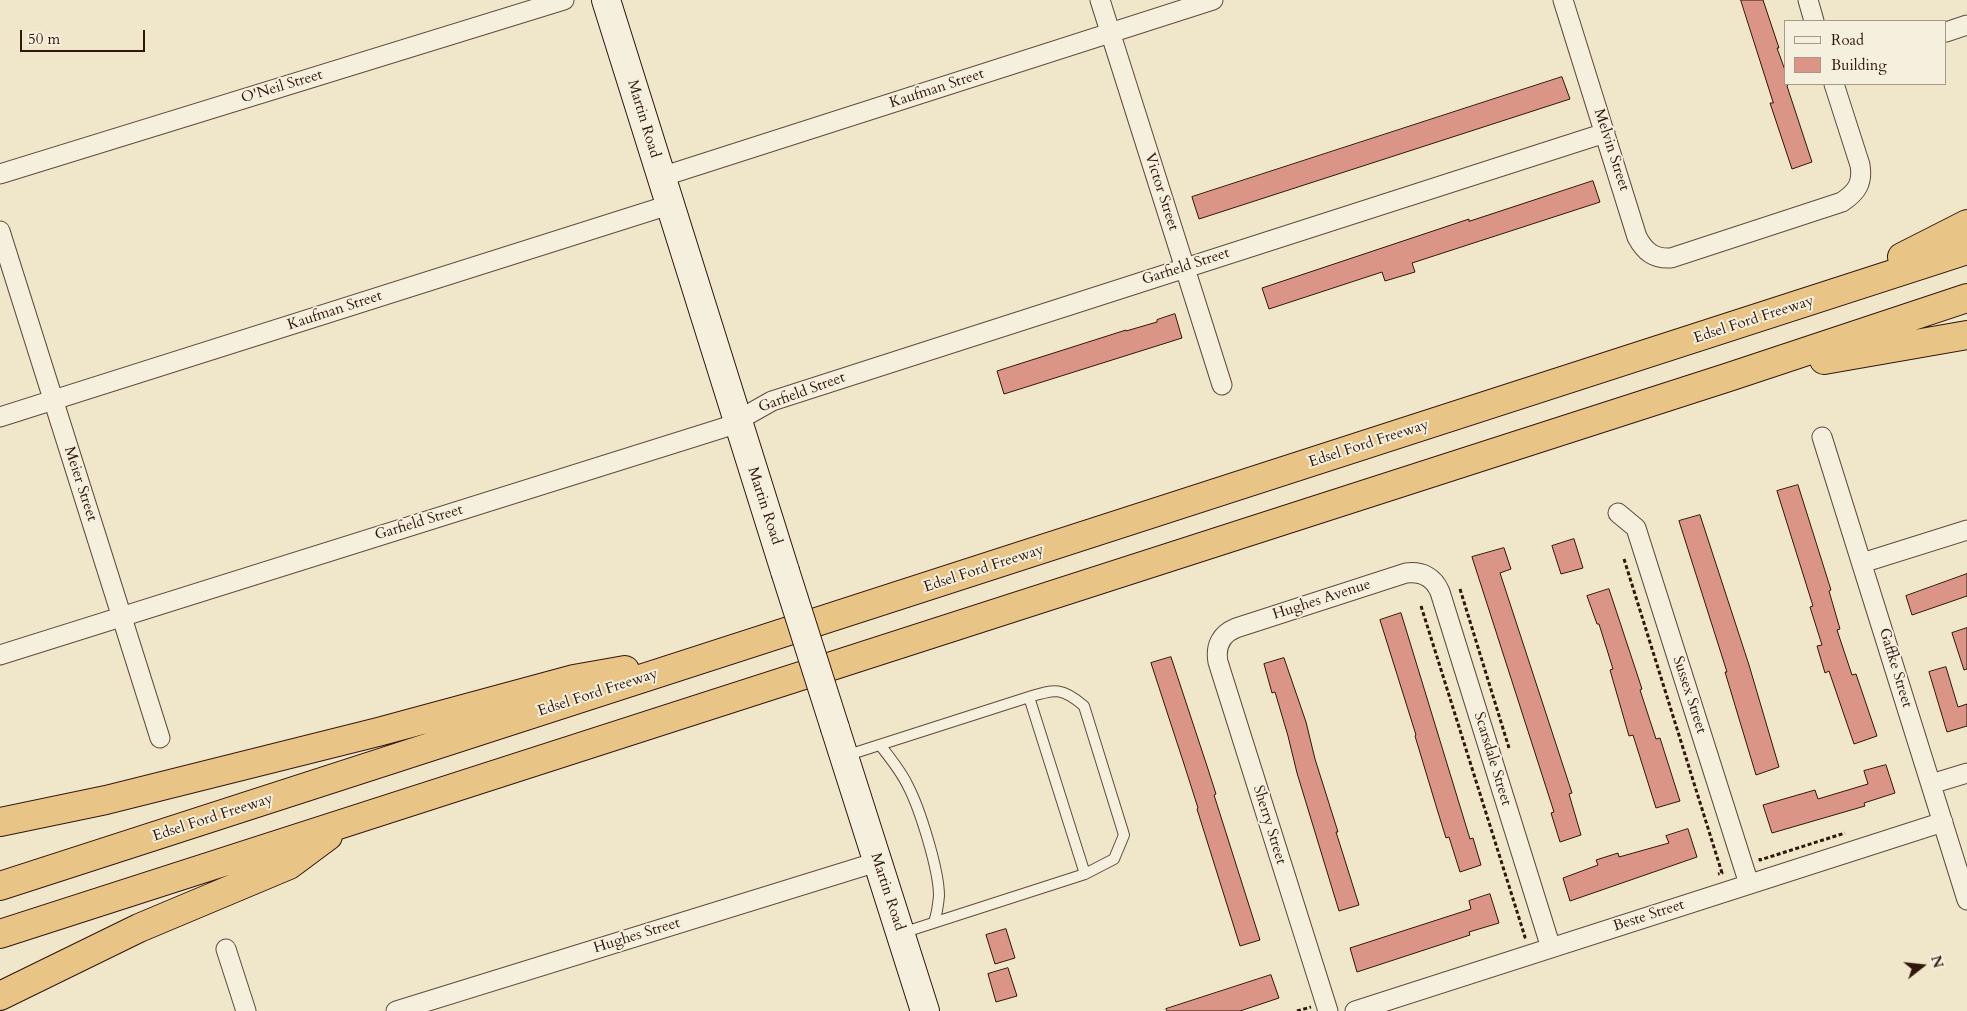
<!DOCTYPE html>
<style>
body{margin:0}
#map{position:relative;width:1967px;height:1011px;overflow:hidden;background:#f0e7cb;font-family:Cardo,serif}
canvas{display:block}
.legend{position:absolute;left:1784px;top:20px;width:162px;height:65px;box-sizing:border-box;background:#f5efdd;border:1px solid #a79889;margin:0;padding:6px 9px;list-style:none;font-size:15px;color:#31160b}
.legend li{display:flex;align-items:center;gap:10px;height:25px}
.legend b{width:25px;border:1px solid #a79889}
.north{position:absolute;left:1897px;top:941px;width:50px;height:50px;-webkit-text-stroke:4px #f5efdd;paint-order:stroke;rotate:74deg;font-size:14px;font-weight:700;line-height:20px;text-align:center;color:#31160b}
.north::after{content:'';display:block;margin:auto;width:18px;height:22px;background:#31160b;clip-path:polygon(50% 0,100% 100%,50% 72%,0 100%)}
.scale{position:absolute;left:20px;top:30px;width:125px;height:22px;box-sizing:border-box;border:2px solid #31160b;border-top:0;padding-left:6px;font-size:15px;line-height:18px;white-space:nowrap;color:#31160b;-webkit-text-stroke:4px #f5efdd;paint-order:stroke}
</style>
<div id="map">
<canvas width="1967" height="1011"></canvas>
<ul class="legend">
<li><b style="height:6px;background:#f5efdd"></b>Road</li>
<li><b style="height:14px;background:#da9587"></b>Building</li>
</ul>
<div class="north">N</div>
<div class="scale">50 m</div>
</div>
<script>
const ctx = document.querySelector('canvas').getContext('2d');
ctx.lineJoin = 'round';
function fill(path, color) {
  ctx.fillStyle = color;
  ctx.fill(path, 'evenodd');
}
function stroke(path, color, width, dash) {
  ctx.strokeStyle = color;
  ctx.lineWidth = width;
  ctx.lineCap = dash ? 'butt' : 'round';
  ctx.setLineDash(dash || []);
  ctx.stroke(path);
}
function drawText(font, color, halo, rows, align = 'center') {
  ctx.font = font + ' Cardo,serif';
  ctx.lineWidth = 4;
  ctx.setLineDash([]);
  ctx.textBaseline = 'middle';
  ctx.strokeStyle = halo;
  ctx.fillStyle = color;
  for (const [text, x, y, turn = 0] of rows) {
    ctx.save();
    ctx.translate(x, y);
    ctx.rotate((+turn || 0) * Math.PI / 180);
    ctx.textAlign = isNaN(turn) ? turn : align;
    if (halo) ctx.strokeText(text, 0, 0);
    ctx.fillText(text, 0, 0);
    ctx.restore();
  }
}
const building = new Path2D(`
 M 1741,0 L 1763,0 L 1779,48 L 1777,48 L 1786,73 L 1786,84 L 1789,84 L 1787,86 L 1812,162 L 1792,169 L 1770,103 L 1773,103 Z
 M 1562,77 L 1570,99 L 1199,219 L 1192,197 Z
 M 1593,181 L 1600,202 L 1412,263 L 1415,272 L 1385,281 L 1382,272 L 1269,309 L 1262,288 L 1469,219 L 1469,221 Z
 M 1175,314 L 1182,338 L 1004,394 L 997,371 L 1126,330 L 1126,331 L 1157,322 L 1157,320 Z
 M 1798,485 L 1831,590 L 1829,591 L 1840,629 L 1837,630 L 1852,675 L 1856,674 L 1877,736 L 1854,744 L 1829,671 L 1825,673 L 1817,646 L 1822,645 L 1810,607 L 1813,606 L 1777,491 Z
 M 1700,515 L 1749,665 L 1779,767 L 1756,775 L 1725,672 L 1727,672 L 1679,521 Z
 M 1574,539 L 1583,568 L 1561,574 L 1552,546 Z
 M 1504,548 L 1511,569 L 1500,573 L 1572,793 L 1569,794 L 1581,835 L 1560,842 L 1551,813 L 1554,812 L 1472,557 Z
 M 1967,574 L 1967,596 L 1912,615 L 1906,596 Z
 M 1609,589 L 1642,689 L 1640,690 L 1656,739 L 1660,738 L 1680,801 L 1656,808 L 1633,735 L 1629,736 L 1610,670 L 1613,669 L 1599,624 L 1597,624 L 1587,596 Z
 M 1401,613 L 1470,839 L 1473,838 L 1481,865 L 1460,872 L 1449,837 L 1446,838 L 1437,809 L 1415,736 L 1416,735 L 1380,620 Z
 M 1967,628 L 1967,669 L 1964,670 L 1952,633 Z
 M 1171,657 L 1207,766 L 1216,794 L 1214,795 L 1260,940 L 1240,946 L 1197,809 L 1198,808 L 1184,764 L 1151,663 Z
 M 1284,658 L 1306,722 L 1315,759 L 1338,832 L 1336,832 L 1359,905 L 1339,911 L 1297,773 L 1288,736 L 1275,692 L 1272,693 L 1264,664 Z
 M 1946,667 L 1958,707 L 1967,704 L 1967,726 L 1947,732 L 1929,672 Z
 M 1886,765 L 1895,793 L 1864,803 L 1865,806 L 1772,833 L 1763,805 L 1815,790 L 1818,799 L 1868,784 L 1864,771 Z
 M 1688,829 L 1697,857 L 1570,901 L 1563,878 L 1598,865 L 1596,860 L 1618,853 L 1619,857 L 1669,843 L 1666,836 Z
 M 1490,894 L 1499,923 L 1469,932 L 1470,935 L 1357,972 L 1350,948 L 1471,909 L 1469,901 Z
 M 1006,929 L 1015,958 L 995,964 L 986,935 Z
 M 1008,968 L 1017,996 L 996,1002 L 988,974 Z
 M 1271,975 L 1279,998 L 1240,1011 L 1167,1011 L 1166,1009 Z`);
fill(building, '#da9587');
stroke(building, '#31160b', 1);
const lane = new Path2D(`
 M 1029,697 C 1055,689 1062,687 1084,706 L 1124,835 L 1114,859 L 1085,874
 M 880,745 C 890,758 901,771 908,786 C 920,809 939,870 939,896 C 938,906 937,914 934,922
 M 845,756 L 1029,697 L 1085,874 L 902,933`);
const street = new Path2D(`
 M 1100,0 L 1222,385
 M 1563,0 L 1637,237 C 1645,252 1654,259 1671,258 L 1842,202 C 1857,192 1863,183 1860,165 L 1834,84
 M 1808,0 L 1814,21
 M 1946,32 L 1967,25
 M 0,174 L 564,0
 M 661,177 L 1213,0
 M 0,231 L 160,738
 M 0,417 L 669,205
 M 1822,437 L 1967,900
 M 1618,513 L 1636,528 L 1749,884
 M 1862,563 L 1967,530
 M 0,655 L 726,427 L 772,401 L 1605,133
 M 1931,784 L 1967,773
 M 226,949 L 246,1011
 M 396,1011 L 877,862
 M 1328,1011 L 1218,662 C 1215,646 1221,634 1236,628 L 1406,573 C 1422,571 1434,577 1440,592 L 1551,948
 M 1355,1011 L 1943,822`);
const secondary = new Path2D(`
 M 606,0 L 785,571
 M 835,728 L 925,1011`);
const highway = new Path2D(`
 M 1902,257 L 1967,224
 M 1824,360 L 1967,335
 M 0,822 L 106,800 L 378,732 L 574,679 L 625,670
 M 0,886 L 1967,250
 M 0,934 L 1729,377 L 1967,298
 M 0,996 L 139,928 L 289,865 L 328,836`);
stroke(lane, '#614a3b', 12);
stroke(street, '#614a3b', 21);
stroke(secondary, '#31160b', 30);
stroke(highway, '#31160b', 30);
stroke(new Path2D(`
 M 1624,559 L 1722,873 L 1718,874
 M 1460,589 L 1509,748
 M 1421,606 L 1525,937 L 1523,938
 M 1760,858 L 1760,860 L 1845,833
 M 1297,1011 L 1311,1007`), '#31160b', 3, [4, 2.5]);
stroke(lane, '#f5efdd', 10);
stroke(street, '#f5efdd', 19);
stroke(secondary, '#f5efdd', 28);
stroke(highway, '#e8c486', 28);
const secondaryBridge = new Path2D(`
 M 785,571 L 835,728`);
stroke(secondaryBridge, '#31160b', 30, []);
stroke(secondaryBridge, '#f5efdd', 28);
drawText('15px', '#31160b', '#f5efdd', [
 ["O'Neil Street",282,87,-17],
 ["Kaufman Street",937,89,-18],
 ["Martin Road",643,119,73],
 ["Melvin Street",1611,150,72],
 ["Victor Street",1161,192,72],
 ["Garfield Street",1186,267,-18],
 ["Kaufman Street",335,311,-18],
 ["Edsel Ford Freeway",1754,320,-18],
 ["Garfield Street",802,393,-20],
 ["Edsel Ford Freeway",1369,444,-18],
 ["Meier Street",80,484,72],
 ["Martin Road",764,506,72],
 ["Garfield Street",419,523,-17],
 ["Edsel Ford Freeway",984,569,-18],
 ["Hughes Avenue",1322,600,-18],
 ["Gaffke Street",1895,668,73],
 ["Edsel Ford Freeway",598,693,-18],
 ["Sussex Street",1689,695,72],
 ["Scarsdale Street",1492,759,73],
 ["Edsel Ford Freeway",213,818,-18],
 ["Sherry Street",1269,825,73],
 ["Martin Road",887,892,72],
 ["Beste Street",1649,916,-18],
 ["Hughes Street",637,936,-17]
]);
</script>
